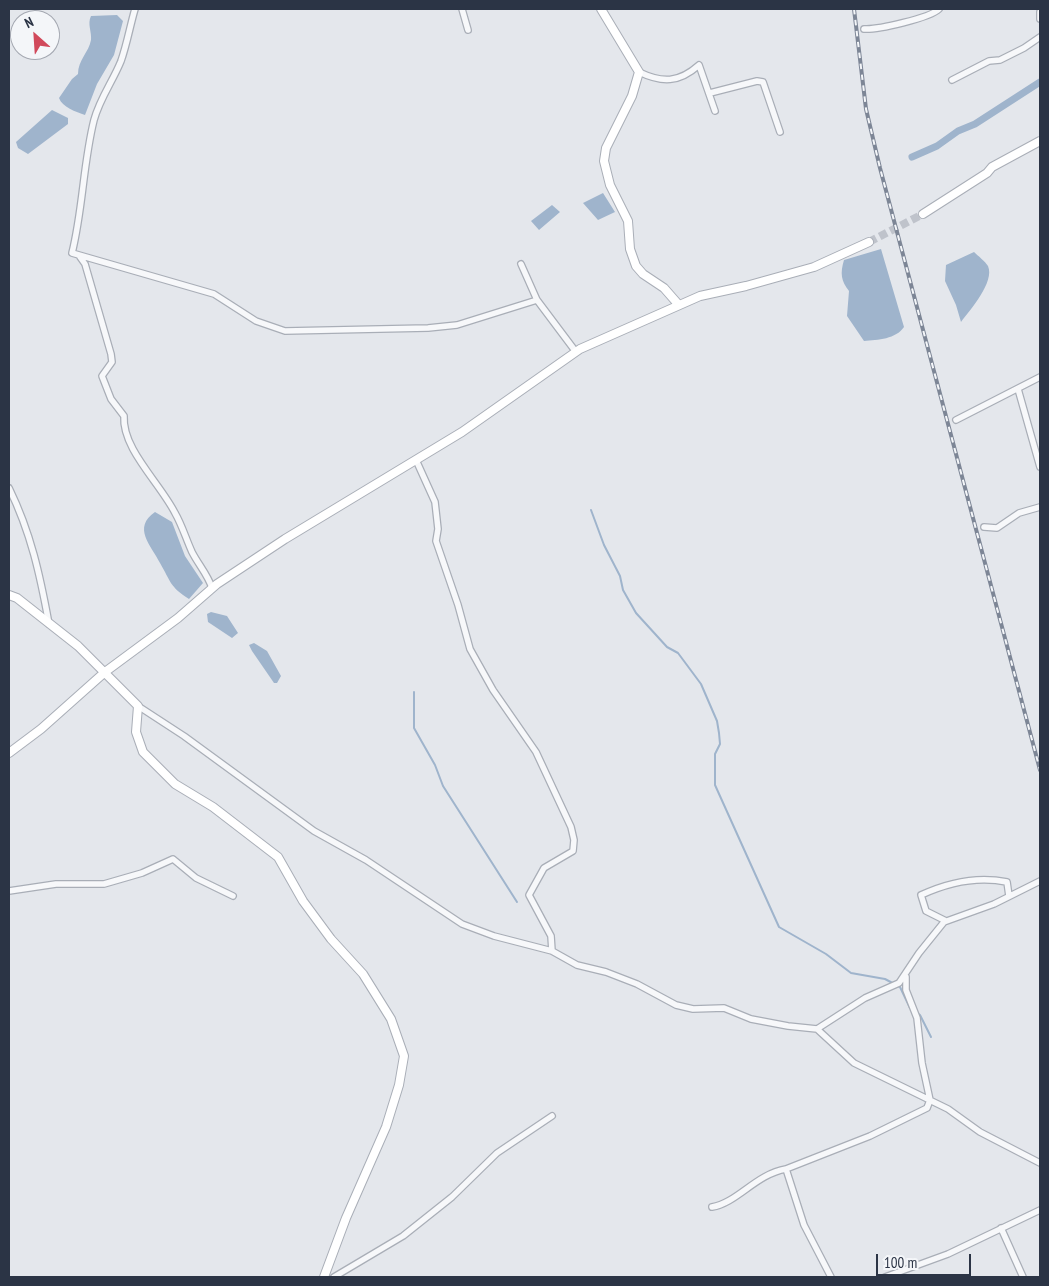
<!DOCTYPE html>
<style>
body{margin:0}
#map{position:relative;width:1049px;height:1286px;overflow:hidden;background:#e4e7ec;font-family:"PT Sans Narrow",sans-serif}
canvas{display:block}
.frame{position:absolute;inset:0;border:10px solid #2b3445;pointer-events:none}
.north{position:absolute;left:10px;top:10px;width:50px;height:50px;box-sizing:border-box;background:#f4f6f9;border:1px solid #a4a8b1;border-radius:50%;rotate:334deg;font-size:14px;font-weight:700;line-height:20px;text-align:center;color:#2b3445}
.north::after{content:'';display:block;margin:auto;width:18px;height:22px;background:#d1495b;clip-path:polygon(50% 0,100% 100%,50% 72%,0 100%)}
.scale{position:absolute;left:876px;top:1254px;width:95px;height:22px;box-sizing:border-box;border:2px solid #2b3445;border-top:0;padding-left:6px;font-size:15px;line-height:18px;white-space:nowrap;color:#2b3445;-webkit-text-stroke:4px #f4f6f9;paint-order:stroke}
</style>
<div id="map">
<canvas width="1049" height="1286"></canvas>
<div class="frame"></div>
<div class="north">N</div>
<div class="scale">100 m</div>
</div>
<script>
const ctx = document.querySelector('canvas').getContext('2d');
ctx.lineJoin = 'round';
function fill(path, color) {
  ctx.fillStyle = color;
  ctx.fill(path, 'evenodd');
}
function stroke(path, color, width, dash) {
  ctx.strokeStyle = color;
  ctx.lineWidth = width;
  ctx.lineCap = dash ? 'butt' : 'round';
  ctx.setLineDash(dash || []);
  ctx.stroke(path);
}
fill(new Path2D(`
 M 117,15 L 123,21 L 114,55 L 97,84 L 85,115 C 76,112 62,107 59,98 L 72,79 L 78,74 C 78,60 89,52 91,40 C 92,32 87,24 91,16 Z
 M 52,110 L 68,118 L 68,124 L 28,154 L 18,148 L 16,142 Z
 M 603,193 L 615,212 L 598,220 L 583,203 Z
 M 552,205 L 560,212 L 539,230 L 531,221 Z
 M 881,249 L 904,327 C 896,339 878,340 864,341 L 847,316 L 849,291 C 841,281 840,273 844,260 Z
 M 974,252 C 978,256 985,261 988,266 C 995,282 970,310 961,322 L 956,305 L 945,281 L 946,265 Z
 M 155,512 L 172,522 L 185,556 L 203,583 L 189,599 C 170,587 171,582 160,563 C 151,545 132,528 155,512 Z
 M 211,612 L 227,616 L 238,633 L 232,638 L 208,622 L 207,614 Z
 M 254,643 L 267,651 L 281,676 L 277,683 L 274,683 L 252,651 L 249,645 Z`), '#9fb4cc');
stroke(new Path2D(`
 M 591,510 L 604,545 L 620,576 L 623,590 L 636,613 L 667,647 L 678,653 L 701,684 L 717,721 L 719,733 L 720,744 L 715,754 L 715,785 L 779,927 L 826,954 L 851,973 L 885,979 L 900,987 L 910,1008
 M 414,692 L 414,728 L 435,765 L 443,786 L 517,902
 M 916,1012 L 920,1015 L 931,1037`), '#9fb4cc', 2);
stroke(new Path2D(`
 M 912,157 L 937,146 L 958,131 L 975,124 L 1040,82`), '#9fb4cc', 7);
stroke(new Path2D(`
 M 869,242 L 923,214`), '#bfc3cb', 8, [8, 4]);
const street = new Path2D(`
 M 135,9 C 130,26 127,44 121,61 C 113,81 100,98 94,120 C 83,164 83,209 72,253 L 214,294 L 256,321 L 285,331 L 428,328 L 457,325 L 537,300
 M 462,9 L 468,30
 M 1040,12 L 1040,19
 M 864,29 C 877,30 930,18 939,9
 M 639,72 C 662,83 679,83 699,65 L 715,111
 M 952,80 L 989,61 L 1000,60 L 1024,48 L 1040,37
 M 710,93 L 757,81 L 763,82 L 780,132
 M 80,257 L 85,264 L 111,354 L 112,362 L 102,376 L 111,399 L 124,416 C 122,449 160,483 175,513 C 182,525 186,539 192,552 C 198,564 208,575 212,588
 M 521,264 L 537,300 L 576,352
 M 1018,389 L 1040,467
 M 956,420 L 1040,377
 M 416,460 L 435,502 L 438,529 L 436,541 L 458,605 L 470,649 L 493,690 L 536,752 L 571,827 L 574,840 L 573,851 L 544,868 L 529,895 L 551,936 L 552,951
 M 9,488 C 31,533 40,575 49,624
 M 984,527 L 997,528 L 1019,513 L 1040,507
 M 138,706 L 184,736 L 314,831 L 366,860 L 462,924 L 494,936 L 552,951 L 577,965 L 606,972 L 637,984 L 676,1005 L 693,1009 L 724,1008 L 751,1019 L 788,1026 L 817,1029 L 865,998 L 899,983 L 919,953 L 944,922 L 994,904 L 1040,881
 M 9,891 L 56,884 L 104,884 L 142,873 L 173,859 L 196,878 L 233,896
 M 946,921 L 926,911 L 921,895 C 947,883 978,876 1007,882 L 1009,896
 M 817,1029 L 854,1063 L 948,1109 L 980,1132 L 1040,1163
 M 712,1207 C 737,1203 756,1174 786,1169
 M 1001,1228 L 1023,1277
 M 334,1277 L 403,1236 L 452,1197 L 497,1153 L 552,1116
 M 831,1277 L 804,1225 L 786,1169 L 870,1136 L 927,1108 L 930,1100 L 922,1063 L 917,1018 L 906,990 L 906,977
 M 885,1277 L 948,1254 L 1040,1210`);
const secondary = new Path2D(`
 M 601,9 L 639,72 L 632,96 L 606,148 L 604,161 L 610,185 L 628,221 L 630,249 L 636,266 L 643,274 L 664,288 L 678,304
 M 923,214 L 987,173 L 992,167 L 1040,141
 M 9,595 L 17,598 L 78,646 L 138,706 L 136,732 L 143,752 L 175,784 L 213,807 L 278,857 L 303,901 L 331,939 L 363,974 L 391,1019 L 404,1056 L 399,1085 L 386,1127 L 346,1218 L 324,1277
 M 9,753 L 41,729 L 105,672 L 178,618 L 217,584 L 285,539 L 462,432 L 580,349 L 700,296 L 746,286 L 814,267 L 869,242`);
stroke(street, '#a9aeb7', 8);
stroke(secondary, '#a9aeb7', 10);
stroke(street, '#f7f8fa', 5.5);
stroke(secondary, '#fff', 8);
const rail = new Path2D(`
 M 854,9 L 866,109 L 880,168 L 1040,770`);
stroke(rail, '#7d8696', 4);
stroke(rail, '#f4f6f9', 2, [5.5]);
</script>
